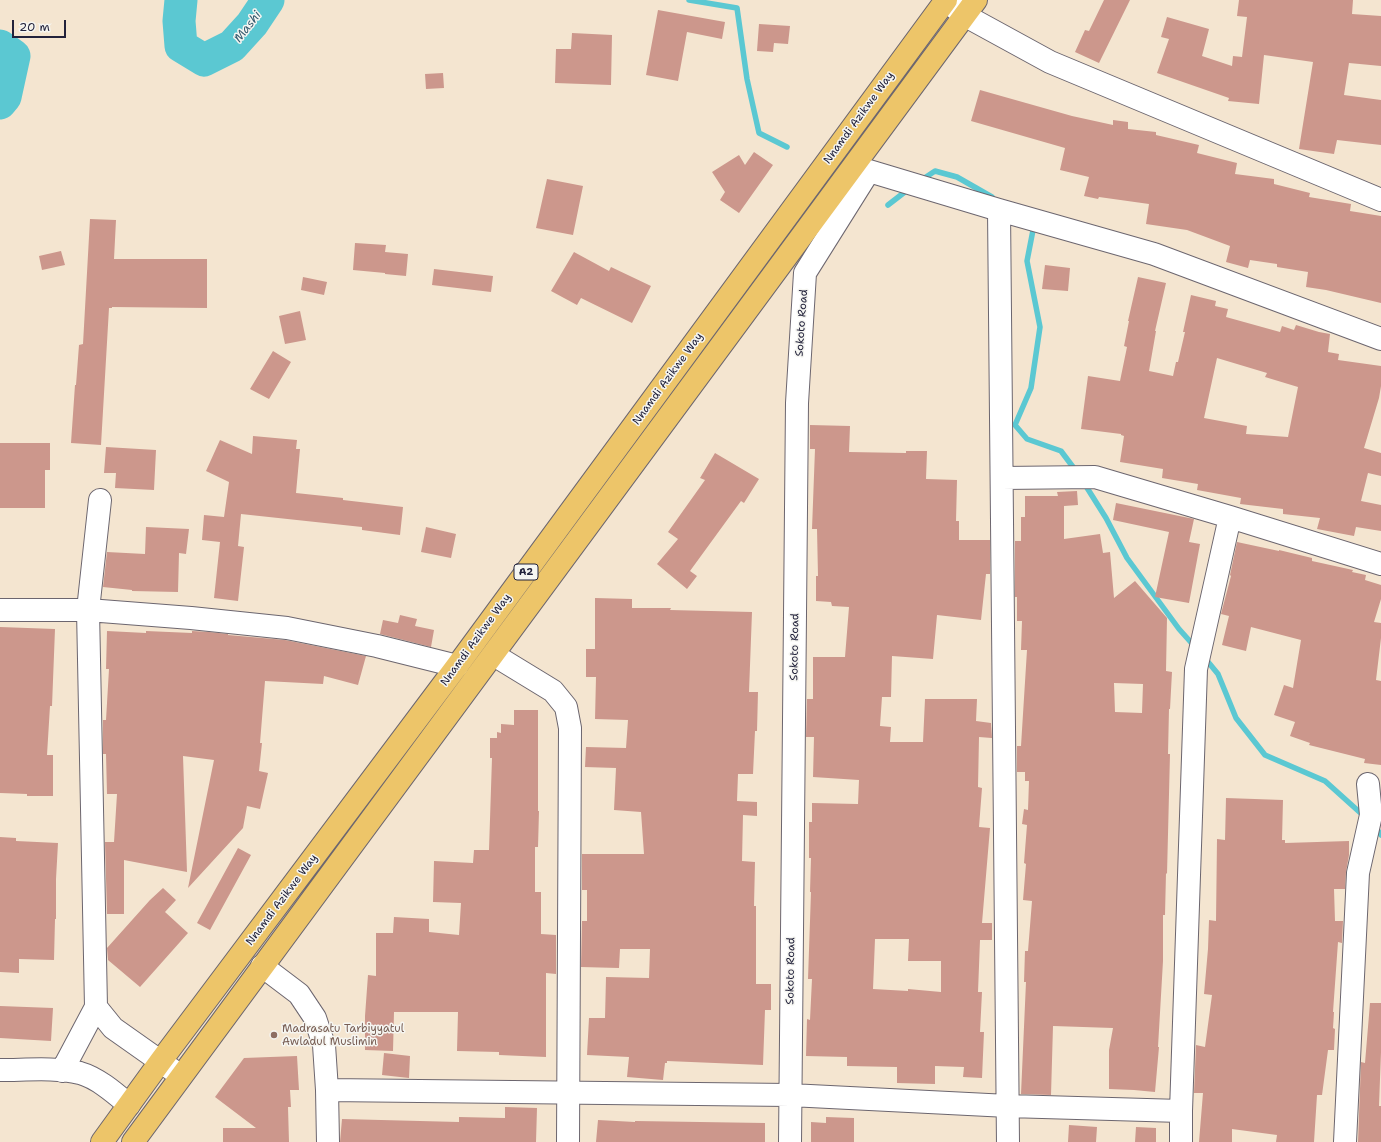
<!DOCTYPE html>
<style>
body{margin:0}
#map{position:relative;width:1381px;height:1142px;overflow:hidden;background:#f4e5d0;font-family:"Shantell Sans",sans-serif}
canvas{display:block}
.scale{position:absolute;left:12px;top:20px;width:54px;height:18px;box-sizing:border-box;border:2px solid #22223b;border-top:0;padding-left:5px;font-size:12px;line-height:14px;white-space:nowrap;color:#22223b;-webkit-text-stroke:3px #f6f6f2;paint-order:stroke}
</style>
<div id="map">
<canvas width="1381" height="1142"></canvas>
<div class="scale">20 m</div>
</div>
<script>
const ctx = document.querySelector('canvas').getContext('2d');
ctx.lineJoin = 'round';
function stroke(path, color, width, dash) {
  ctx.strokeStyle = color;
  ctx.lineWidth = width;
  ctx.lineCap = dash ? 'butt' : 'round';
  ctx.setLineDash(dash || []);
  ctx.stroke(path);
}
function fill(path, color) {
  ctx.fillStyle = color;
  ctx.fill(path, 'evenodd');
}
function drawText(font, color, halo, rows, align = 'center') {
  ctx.font = font + ' "Shantell Sans",sans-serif';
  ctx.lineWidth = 3;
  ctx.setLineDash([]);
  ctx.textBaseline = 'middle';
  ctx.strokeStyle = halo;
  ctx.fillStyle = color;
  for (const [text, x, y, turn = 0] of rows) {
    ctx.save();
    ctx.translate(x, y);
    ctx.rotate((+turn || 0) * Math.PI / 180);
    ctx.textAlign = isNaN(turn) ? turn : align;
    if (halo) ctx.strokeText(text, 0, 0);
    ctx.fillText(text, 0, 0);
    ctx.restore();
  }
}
stroke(new Path2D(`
 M 689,0 L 737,8 L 747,79 L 759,133 L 787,147
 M 920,181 L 935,171 L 957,177 L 992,197
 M 888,205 L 910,188
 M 1034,225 L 1027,261 L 1040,327 L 1031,388 L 1015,425 L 1027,439 L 1061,451 L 1076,471
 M 1084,483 L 1106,518 L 1127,558 L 1179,629 L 1196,648
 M 1204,657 L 1218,674 L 1236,718 L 1265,755 L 1325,781 L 1365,817
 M 1374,825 L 1381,835`), '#5bc8d2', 5.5);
stroke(new Path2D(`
 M 181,0 L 179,21 L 181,46 L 204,60 L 232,46 L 252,24 L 268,0
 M 0,46 L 14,56 L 5,97 L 0,103`), '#5bc8d2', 33);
fill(new Path2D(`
 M 1104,0 L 1130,0 L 1099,63 L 1075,52 L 1085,30 L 1089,31 Z
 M 1239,0 L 1353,0 L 1352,14 L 1381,16 L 1381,66 L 1349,63 L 1344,95 L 1381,100 L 1381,145 L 1337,140 L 1334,154 L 1299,149 L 1313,62 L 1264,55 L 1259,104 L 1228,101 L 1229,98 L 1157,73 L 1169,39 L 1161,37 L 1167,17 L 1209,29 L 1202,56 L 1232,66 L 1233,56 L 1242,57 L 1247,17 L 1237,16 Z
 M 658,10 L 725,22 L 722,39 L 687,32 L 678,81 L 646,75 Z
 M 759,24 L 790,26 L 788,44 L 774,43 L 773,52 L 757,51 Z
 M 572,33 L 612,35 L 611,85 L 555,83 L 556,49 L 571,49 Z
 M 443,73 L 444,88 L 426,89 L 425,74 Z
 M 980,90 L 1072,116 L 1113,125 L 1113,120 L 1128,122 L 1128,129 L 1156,132 L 1156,135 L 1199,145 L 1197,153 L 1237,163 L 1235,174 L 1274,179 L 1274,184 L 1310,193 L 1309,197 L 1351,204 L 1350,211 L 1381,216 L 1381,303 L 1326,290 L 1306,287 L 1308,272 L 1277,267 L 1277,264 L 1250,260 L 1248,268 L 1226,262 L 1230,246 L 1187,230 L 1146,224 L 1149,204 L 1099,197 L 1098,199 L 1084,196 L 1089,177 L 1060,170 L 1065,148 L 971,121 Z
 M 754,152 L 773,165 L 739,213 L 720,200 L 725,192 L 712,172 L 739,155 L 745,165 Z
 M 547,179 L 583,186 L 573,235 L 536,228 Z
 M 90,219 L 116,220 L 114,259 L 207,259 L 207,308 L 112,307 L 112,308 L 109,308 L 101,445 L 71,443 L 75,385 L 76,385 L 79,345 L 83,344 Z
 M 355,243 L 386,245 L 385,252 L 408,254 L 406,276 L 385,274 L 385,273 L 353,270 Z
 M 61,251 L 65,265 L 42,270 L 39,256 Z
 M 574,252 L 609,271 L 611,267 L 651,286 L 632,323 L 581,298 L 577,305 L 551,291 Z
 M 1045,265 L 1070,268 L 1068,291 L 1042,289 Z
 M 434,269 L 493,276 L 491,292 L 432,285 Z
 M 303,277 L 327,282 L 324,295 L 301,290 Z
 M 1138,277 L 1166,283 L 1155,331 L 1156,331 L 1149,371 L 1173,376 L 1176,362 L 1178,362 L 1185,332 L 1183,332 L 1191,295 L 1216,301 L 1215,306 L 1228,309 L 1226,317 L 1280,332 L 1282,326 L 1294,330 L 1296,325 L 1319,332 L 1330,334 L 1328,352 L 1339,354 L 1338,360 L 1381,366 L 1381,386 L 1379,398 L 1364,448 L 1381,453 L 1381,476 L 1368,473 L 1361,501 L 1381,505 L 1381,531 L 1356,527 L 1354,536 L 1317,529 L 1320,518 L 1283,514 L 1283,509 L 1240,504 L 1241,498 L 1197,490 L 1198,484 L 1162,478 L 1163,469 L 1120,462 L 1124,436 L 1121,435 L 1121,434 L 1081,429 L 1088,376 L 1120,381 L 1127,347 L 1124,346 L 1129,321 L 1128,321 ZM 1217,358 L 1267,373 L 1265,377 L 1298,387 L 1288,437 L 1246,434 L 1247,426 L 1204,418 Z
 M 300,311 L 306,340 L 285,344 L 279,316 Z
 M 273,351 L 291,362 L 269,399 L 250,389 Z
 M 810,425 L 850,426 L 849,452 L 906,453 L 906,451 L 927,451 L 926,479 L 957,480 L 956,521 L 959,521 L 959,540 L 990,540 L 990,574 L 986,574 L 981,620 L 937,615 L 933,659 L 892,656 L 891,697 L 882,697 L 880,726 L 891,727 L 890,742 L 923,742 L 925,699 L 977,699 L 976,721 L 991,723 L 992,738 L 979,737 L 978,787 L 982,788 L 979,827 L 990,828 L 982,923 L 992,923 L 992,940 L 980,940 L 978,992 L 982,992 L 980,1032 L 984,1032 L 982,1078 L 963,1077 L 964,1067 L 935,1066 L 935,1084 L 897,1083 L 897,1067 L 847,1066 L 847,1057 L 806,1056 L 807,1019 L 810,1020 L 812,979 L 808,979 L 811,892 L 810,892 L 811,858 L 809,858 L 809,822 L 812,822 L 812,803 L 858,804 L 859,780 L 813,777 L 814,737 L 806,737 L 807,699 L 813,699 L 813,657 L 845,657 L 849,607 L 832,606 L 831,602 L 816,601 L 816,576 L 818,576 L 817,529 L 812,529 L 815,449 L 810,449 ZM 875,939 L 909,939 L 908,961 L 941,961 L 941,992 L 908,989 L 908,991 L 873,989 Z
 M 253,436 L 297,440 L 296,449 L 300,449 L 296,493 L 343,498 L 343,500 L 403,507 L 400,535 L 362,530 L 362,527 L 241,514 L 238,546 L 244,547 L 238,601 L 214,598 L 220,542 L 202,540 L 204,515 L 224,517 L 229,482 L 206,471 L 220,440 L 252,454 Z
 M 0,443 L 50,443 L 50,470 L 45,470 L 45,508 L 0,508 Z
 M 106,447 L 156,450 L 154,490 L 115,488 L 116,473 L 104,473 Z
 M 715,453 L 759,479 L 744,503 L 741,501 L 690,571 L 697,576 L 687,589 L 657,564 L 678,539 L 668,532 L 705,480 L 700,478 Z
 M 1077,491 L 1078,505 L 1064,506 L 1064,539 L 1100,534 L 1103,553 L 1110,552 L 1114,598 L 1135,581 L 1167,618 L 1166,671 L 1172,672 L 1170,709 L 1169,709 L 1168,754 L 1170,754 L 1167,874 L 1166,873 L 1165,915 L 1163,915 L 1163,961 L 1158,1047 L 1159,1047 L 1155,1092 L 1134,1090 L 1109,1089 L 1109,1050 L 1113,1028 L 1053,1026 L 1051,1095 L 1021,1094 L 1026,982 L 1024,982 L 1025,951 L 1028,951 L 1032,901 L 1023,900 L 1026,864 L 1024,863 L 1027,825 L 1022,824 L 1024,809 L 1028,810 L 1029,781 L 1025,781 L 1025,772 L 1017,772 L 1017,746 L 1021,746 L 1027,650 L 1021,650 L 1022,621 L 1017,621 L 1017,597 L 1015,597 L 1015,541 L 1021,541 L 1021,517 L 1025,517 L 1025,496 L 1058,496 L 1057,492 ZM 1114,683 L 1143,684 L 1142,713 L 1115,712 Z
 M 1116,503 L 1194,519 L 1189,542 L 1200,544 L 1189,603 L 1155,597 L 1169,532 L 1113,520 Z
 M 146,527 L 189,529 L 186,554 L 179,553 L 178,592 L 132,591 L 132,590 L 103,587 L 107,552 L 145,554 Z
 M 426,527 L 456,534 L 451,558 L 421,552 Z
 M 1237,542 L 1279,551 L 1279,550 L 1312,558 L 1312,561 L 1353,570 L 1352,572 L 1366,575 L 1365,580 L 1381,585 L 1381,599 L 1374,622 L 1381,623 L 1381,638 L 1376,680 L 1381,681 L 1381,765 L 1364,763 L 1365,759 L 1309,745 L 1310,743 L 1290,736 L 1295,722 L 1274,715 L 1284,685 L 1293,688 L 1301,640 L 1251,627 L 1246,651 L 1222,645 L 1229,616 L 1221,614 L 1231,576 L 1230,575 Z
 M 595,598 L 632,599 L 632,608 L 671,608 L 670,610 L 752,612 L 749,692 L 758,692 L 757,731 L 755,731 L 753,774 L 738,774 L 737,801 L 757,802 L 757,816 L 743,815 L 742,861 L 755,862 L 754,906 L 756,906 L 756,984 L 771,984 L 771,1010 L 765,1010 L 763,1065 L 667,1061 L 667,1063 L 665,1063 L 663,1080 L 627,1077 L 629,1057 L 587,1055 L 589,1018 L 605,1018 L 606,977 L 649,978 L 650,949 L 620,949 L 619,968 L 581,967 L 582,921 L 587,921 L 587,890 L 582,890 L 582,854 L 644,854 L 641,812 L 614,810 L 616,768 L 585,767 L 586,747 L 626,748 L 628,720 L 595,719 L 596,677 L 586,677 L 586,649 L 595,649 Z
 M 400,615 L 417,619 L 415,626 L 434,630 L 431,647 L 380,634 L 383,620 L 398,623 Z
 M 0,627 L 55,629 L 52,706 L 50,706 L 47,755 L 53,755 L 53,796 L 27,796 L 27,794 L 0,793 Z
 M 107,631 L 146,633 L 146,631 L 192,633 L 192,631 L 209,632 L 228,634 L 228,635 L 285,640 L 366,656 L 358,685 L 324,676 L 323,684 L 265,681 L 260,743 L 262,743 L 259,771 L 268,773 L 260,809 L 247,806 L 243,828 L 188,888 L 214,760 L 183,756 L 187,872 L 124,860 L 124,914 L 107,914 L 105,842 L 114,842 L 117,794 L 107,794 L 106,754 L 103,754 L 103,720 L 106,720 L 109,669 L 106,669 Z
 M 514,710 L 538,710 L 538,811 L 539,811 L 538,847 L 535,847 L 535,892 L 541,892 L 541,934 L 556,935 L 556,974 L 546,973 L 546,1057 L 499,1055 L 499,1052 L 457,1051 L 458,1012 L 394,1012 L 393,1051 L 365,1050 L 365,1016 L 368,975 L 376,976 L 376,933 L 393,933 L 394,917 L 429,919 L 429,932 L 459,935 L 461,903 L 433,902 L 434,861 L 473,863 L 474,850 L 489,850 L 492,758 L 490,758 L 490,738 L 497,738 L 497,732 L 501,733 L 501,724 L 514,725 Z
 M 1226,798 L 1283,800 L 1282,840 L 1285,840 L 1285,843 L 1349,841 L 1349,855 L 1346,872 L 1345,889 L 1334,889 L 1335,921 L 1343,921 L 1342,943 L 1338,942 L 1333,1012 L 1334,1012 L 1333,1028 L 1335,1029 L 1334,1050 L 1328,1050 L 1322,1095 L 1317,1095 L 1314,1142 L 1276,1142 L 1277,1135 L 1232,1129 L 1232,1142 L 1199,1142 L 1203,1093 L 1194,1093 L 1196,1045 L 1205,1047 L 1212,995 L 1204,994 L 1208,949 L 1209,920 L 1216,921 L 1217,839 L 1225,840 Z
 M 0,837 L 16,838 L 16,841 L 58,843 L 56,879 L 56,919 L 55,919 L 54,960 L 19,959 L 19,973 L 0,972 Z
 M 238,848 L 251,855 L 210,930 L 197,923 Z
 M 163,888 L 176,900 L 165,912 L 188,933 L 140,987 L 108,960 L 107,948 L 150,900 Z
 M 1370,1003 L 1381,1003 L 1381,1052 L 1379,1106 L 1381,1106 L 1381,1142 L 1358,1142 L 1361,1062 L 1365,1063 Z
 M 0,1006 L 53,1008 L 51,1041 L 0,1038 Z
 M 384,1053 L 410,1056 L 409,1078 L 382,1075 Z
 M 297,1056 L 299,1090 L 290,1090 L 291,1107 L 288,1107 L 289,1142 L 223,1142 L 223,1128 L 256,1128 L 215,1097 L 244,1058 Z
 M 505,1107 L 537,1108 L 536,1142 L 340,1142 L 342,1119 L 459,1122 L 459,1117 L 505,1118 Z
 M 826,1117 L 854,1118 L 854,1142 L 811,1142 L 811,1122 L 826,1123 Z
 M 598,1120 L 635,1122 L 635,1121 L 765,1123 L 765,1142 L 596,1142 Z
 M 1069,1125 L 1097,1127 L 1096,1142 L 1068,1142 Z
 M 1136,1127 L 1156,1128 L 1156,1142 L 1135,1142 Z`), '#cc978c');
const minor = new Path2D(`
 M 945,0 L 964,15 L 1050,62 L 1381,200
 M 999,210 L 1008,1142
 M 1002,478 L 1095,477 L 1230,517 L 1381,564
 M 100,500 L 88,610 L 96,1007 L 113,1028 L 181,1076
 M 0,610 L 88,610 L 191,618 L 287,628 L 377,646 L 457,666
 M 494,655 L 553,691 L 566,707 L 570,728 L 568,1142
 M 262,966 L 299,994 L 315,1018 L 324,1045 L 327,1090 L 328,1142
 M 0,1070 C 26,1070 55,1067 80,1073 C 98,1078 116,1094 129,1105
 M 62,1071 L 96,1007
 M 327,1090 L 790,1095 L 1008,1106 L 1181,1111
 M 790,1142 L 797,403 L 805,273 L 869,171 L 999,210 L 1154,254 L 1381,339
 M 1181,1142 L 1181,1111 L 1196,669 L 1230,517
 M 1345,1142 L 1358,873 L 1371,815 L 1368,784`);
const highway = new Path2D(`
 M 102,1142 L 160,1062 L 457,666 L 946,0
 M 133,1142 L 976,0`);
stroke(minor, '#6c666f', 24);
stroke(highway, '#6c666f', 24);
stroke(minor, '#fff', 22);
stroke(highway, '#edc569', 22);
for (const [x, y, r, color] of [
 [274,1035,4,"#8d6e63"]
]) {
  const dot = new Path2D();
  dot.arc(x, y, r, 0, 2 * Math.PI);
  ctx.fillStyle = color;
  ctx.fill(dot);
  stroke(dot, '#f6f6f2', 1.5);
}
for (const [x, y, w] of [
 [526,572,24]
]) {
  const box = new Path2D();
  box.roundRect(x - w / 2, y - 8, w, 16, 3);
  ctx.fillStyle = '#f6f6f2';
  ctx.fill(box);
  stroke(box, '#22223b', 1);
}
drawText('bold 10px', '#22223b', null, [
 ["A2",526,572]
]);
drawText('11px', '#22223b', '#f6f6f2', [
 ["Nnamdi Azikwe Way",859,118,-54],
 ["Sokoto Road",802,323,-86],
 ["Nnamdi Azikwe Way",668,379,-54],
 ["Nnamdi Azikwe Way",476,640,-54],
 ["Sokoto Road",795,647,-89],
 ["Nnamdi Azikwe Way",282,900,-53],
 ["Sokoto Road",791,971,-89]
]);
drawText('11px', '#785e54', '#f6f6f2', [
 ["Madrasatu Tarbiyyatul",282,1029],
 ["Awladul Muslimin",282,1042]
], 'left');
drawText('italic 12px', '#365c70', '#f6f6f2', [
 ["Mashi",248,27,-52]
]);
</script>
